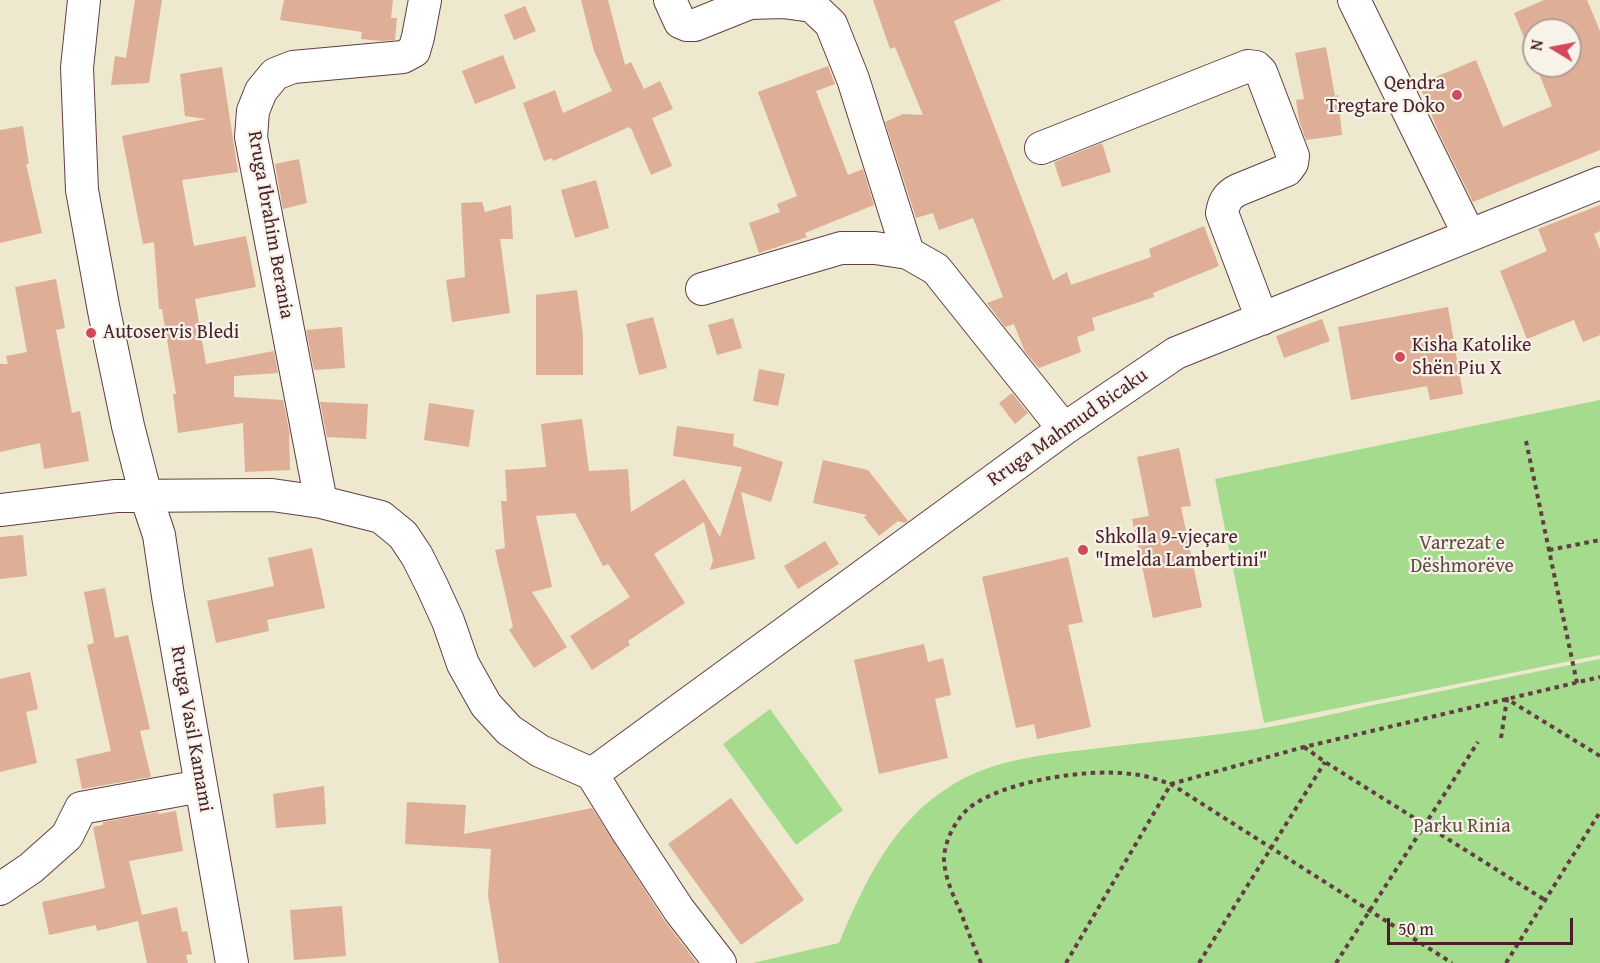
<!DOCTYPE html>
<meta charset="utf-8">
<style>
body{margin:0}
#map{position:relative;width:1600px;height:963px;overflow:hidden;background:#eee8ce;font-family:"Gentium Book Plus",serif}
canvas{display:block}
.north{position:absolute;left:1522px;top:18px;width:60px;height:60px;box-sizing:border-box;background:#f7f3e8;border:2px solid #b29e9c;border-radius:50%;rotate:280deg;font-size:16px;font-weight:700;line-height:24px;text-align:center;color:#4a1f2b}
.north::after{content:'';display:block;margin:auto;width:21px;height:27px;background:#d1495b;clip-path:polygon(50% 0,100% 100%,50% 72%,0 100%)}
.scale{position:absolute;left:1387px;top:918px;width:186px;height:27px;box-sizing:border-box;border:3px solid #4a1f2b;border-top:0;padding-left:8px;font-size:18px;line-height:21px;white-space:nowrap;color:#4a1f2b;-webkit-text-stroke:4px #f7f3e8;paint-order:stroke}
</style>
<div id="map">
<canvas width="1600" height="963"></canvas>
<div class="north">N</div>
<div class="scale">50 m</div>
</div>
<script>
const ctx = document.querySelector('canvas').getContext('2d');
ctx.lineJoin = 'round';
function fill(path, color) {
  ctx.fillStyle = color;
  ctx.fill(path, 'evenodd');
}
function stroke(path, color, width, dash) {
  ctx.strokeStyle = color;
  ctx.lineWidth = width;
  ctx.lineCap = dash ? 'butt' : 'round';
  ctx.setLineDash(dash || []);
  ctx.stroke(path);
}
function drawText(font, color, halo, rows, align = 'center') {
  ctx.font = font + ' "Gentium Book Plus",serif';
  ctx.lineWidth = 4.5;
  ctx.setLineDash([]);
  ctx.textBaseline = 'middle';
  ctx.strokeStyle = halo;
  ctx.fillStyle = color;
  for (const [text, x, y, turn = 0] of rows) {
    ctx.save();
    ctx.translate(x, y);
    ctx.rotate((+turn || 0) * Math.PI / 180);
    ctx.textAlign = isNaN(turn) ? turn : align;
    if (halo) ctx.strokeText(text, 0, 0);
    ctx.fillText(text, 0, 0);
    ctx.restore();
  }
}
fill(new Path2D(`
 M 1600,400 L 1600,655 L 1264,723 L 1215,479 Z
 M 1600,659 L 1600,963 L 753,963 L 839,943 C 864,883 892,823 949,787 C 993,758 1050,754 1101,748 C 1153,741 1206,737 1258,729 C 1295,723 1332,714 1369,706 C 1446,690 1523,674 1600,659 Z
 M 770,709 L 843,810 L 796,845 L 723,744 Z`), '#a5db8c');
fill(new Path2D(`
 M 135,0 L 162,0 L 149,83 L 111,85 L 115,56 L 126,58 Z
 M 284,0 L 393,0 L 391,18 L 397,18 L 395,40 L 381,41 L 361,39 L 362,32 L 280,20 Z
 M 581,0 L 608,0 L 625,65 L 631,62 L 644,89 L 660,81 L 673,109 L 652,118 L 672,166 L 651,175 L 631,128 L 630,129 L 629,127 L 553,161 L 552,158 L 544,161 L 523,103 L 555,90 L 563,113 L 612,91 L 594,51 Z
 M 873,0 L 1002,0 L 954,21 L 1053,280 L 1067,272 L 1071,285 L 1151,257 L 1149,249 L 1204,226 L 1219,266 L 1153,293 L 1154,297 L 1092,318 L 1095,330 L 1077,337 L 1081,352 L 1039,368 L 1025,352 L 1014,324 L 1005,327 L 987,303 L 1003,297 L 973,218 L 939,230 L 933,213 L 916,218 L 885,122 L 903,114 L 923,115 L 895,47 L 890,49 Z
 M 1544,0 L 1587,0 L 1600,31 L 1600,150 L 1473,202 L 1439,133 L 1419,84 L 1476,60 L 1503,127 L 1552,106 L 1536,66 L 1570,66 L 1570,30 L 1534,30 L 1534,62 L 1514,13 Z
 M 525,6 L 536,31 L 514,40 L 504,15 Z
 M 1326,47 L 1335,96 L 1338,95 L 1342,135 L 1306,140 L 1299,120 L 1296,100 L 1304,99 L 1295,53 Z
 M 503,55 L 516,88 L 475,104 L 462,71 Z
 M 828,66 L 835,84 L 816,91 L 848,175 L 863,169 L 874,205 L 805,233 L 807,237 L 759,253 L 749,223 L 780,212 L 777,204 L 797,196 L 758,92 Z
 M 222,67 L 238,172 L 182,180 L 194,246 L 246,236 L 256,287 L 195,299 L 206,364 L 274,351 L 278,373 L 234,376 L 234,397 L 283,400 L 290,435 L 289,435 L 290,470 L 245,472 L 243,423 L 178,433 L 173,394 L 176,394 L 162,309 L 159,309 L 154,242 L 143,244 L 122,136 L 206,119 L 185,116 L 180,74 Z
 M 23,126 L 29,164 L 26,164 L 42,233 L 0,243 L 0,130 Z
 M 1102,143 L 1111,172 L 1062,187 L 1054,162 Z
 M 299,159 L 307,203 L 283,209 L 275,164 Z
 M 596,180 L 609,228 L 575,238 L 561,190 Z
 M 482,202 L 485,212 L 511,205 L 513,239 L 500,239 L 510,313 L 452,322 L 446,280 L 465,277 L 461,203 Z
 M 1600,205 L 1600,231 L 1594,234 L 1600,249 L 1600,335 L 1583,342 L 1574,320 L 1527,339 L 1500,271 L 1547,251 L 1538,229 Z
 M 56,279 L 65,328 L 56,330 L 72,413 L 80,411 L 89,461 L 44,469 L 40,443 L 0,452 L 0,364 L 8,364 L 6,356 L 27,352 L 15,287 Z
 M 577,290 L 583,335 L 583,375 L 536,375 L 536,295 Z
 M 1448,307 L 1463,394 L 1430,400 L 1427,386 L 1351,400 L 1338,327 Z
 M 653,317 L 667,368 L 639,375 L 626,324 Z
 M 733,318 L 742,348 L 717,355 L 708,325 Z
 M 1322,319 L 1330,341 L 1284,358 L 1276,336 Z
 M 342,327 L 345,368 L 314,370 L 306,330 Z
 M 759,369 L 785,374 L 778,406 L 753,401 Z
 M 1012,393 L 1028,413 L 1015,424 L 999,403 Z
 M 320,402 L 368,404 L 366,439 L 327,437 Z
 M 429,403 L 474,410 L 469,447 L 424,440 Z
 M 582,419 L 589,471 L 628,469 L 631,512 L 684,479 L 720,537 L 742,467 L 673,456 L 677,426 L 734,434 L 733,446 L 783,462 L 771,502 L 741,492 L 755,559 L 710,570 L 713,560 L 704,522 L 654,554 L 685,603 L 628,641 L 630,645 L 592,670 L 570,636 L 630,597 L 608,564 L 603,566 L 575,513 L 536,516 L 552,587 L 532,592 L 567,647 L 534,668 L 509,630 L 513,627 L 495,550 L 505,548 L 501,501 L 507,501 L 505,470 L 546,467 L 541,424 Z
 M 1179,448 L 1191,506 L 1181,507 L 1202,607 L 1153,618 L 1132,519 L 1149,516 L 1137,457 Z
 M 823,460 L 868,470 L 908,521 L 905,523 L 898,521 L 879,536 L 864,517 L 867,515 L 813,503 Z
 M 23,535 L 27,576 L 0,579 L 0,537 Z
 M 825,541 L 839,564 L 798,589 L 784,566 Z
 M 312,548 L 325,608 L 267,620 L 269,631 L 216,643 L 207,601 L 274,586 L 268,558 Z
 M 1068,557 L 1083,622 L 1068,625 L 1091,727 L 1037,739 L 1034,724 L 1016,728 L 982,577 Z
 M 105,588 L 115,638 L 128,635 L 150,729 L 140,731 L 151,777 L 82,789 L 76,759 L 111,751 L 87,645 L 94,643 L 84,592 Z
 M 924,644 L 928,662 L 943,658 L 951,695 L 935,699 L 948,758 L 879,774 L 854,660 Z
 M 30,672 L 38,709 L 26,712 L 37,763 L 0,772 L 0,679 Z
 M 324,786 L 326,824 L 276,828 L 273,794 Z
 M 731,798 L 804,900 L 741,945 L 668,844 Z
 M 407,802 L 466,805 L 464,834 L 592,808 L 664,920 L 697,963 L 499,963 L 488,895 L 491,849 L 405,844 Z
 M 176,811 L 183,851 L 129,861 L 142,915 L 177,907 L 182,932 L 187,931 L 192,954 L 186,955 L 188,963 L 147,963 L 138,921 L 97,931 L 96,925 L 49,935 L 42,902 L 105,888 L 93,827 L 103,825 L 103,822 L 158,812 L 159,814 Z
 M 342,906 L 346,956 L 294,960 L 290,910 Z`), '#deae97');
const minor = new Path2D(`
 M 84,0 L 77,68 L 82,190 L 104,311 L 128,426 L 146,496 L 159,535 L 168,596 L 232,963
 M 670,0 L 680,22 L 687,25 L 695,25 L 750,3 L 783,2 L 812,6 L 831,24 L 853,79 L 908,253
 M 1354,0 L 1469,235
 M 1041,148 L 1248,66 L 1256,67 L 1261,72 L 1293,156 L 1292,163 L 1287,170 L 1238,190 C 1228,195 1224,201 1222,213 L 1262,319
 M 702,289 L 841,248 L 875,248 L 908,253 L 936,269 L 1064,429
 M 321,502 L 251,137 L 253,111 L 261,91 L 275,74 L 293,67 L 403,57 L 414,51 L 418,37 L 425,0
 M 0,510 L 116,496 L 272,495 L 321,502 L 381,517 L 403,535 L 417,556 L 432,586 L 448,621 L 463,664 L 486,705 L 509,730 L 540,751 L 592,774 L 629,834 L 679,910 L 720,963
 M 592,774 L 1064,429 L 1176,353 L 1600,183
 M 0,889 L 31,868 L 67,836 L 81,808 L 201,786`);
stroke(minor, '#633d43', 34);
stroke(new Path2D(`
 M 1526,441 L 1577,683
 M 1549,550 L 1600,540
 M 1501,738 L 1507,699 L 1600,756
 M 1304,747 L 1325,762 L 1545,900
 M 981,963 C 973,945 966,926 959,908 C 952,893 945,877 944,860 C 944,842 955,820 969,808 C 1003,781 1088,768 1131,774 C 1145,775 1158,780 1171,784 L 1452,963
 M 1066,963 L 1171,784 L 1304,747 L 1600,677
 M 1199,963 L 1325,762
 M 1336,963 L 1478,742
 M 1506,963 L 1600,812`), '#633d43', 4, [4.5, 4.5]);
stroke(minor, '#fff', 32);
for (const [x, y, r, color] of [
 [1457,95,6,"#d1495b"],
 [91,333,6,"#d1495b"],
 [1400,357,6,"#d1495b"],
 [1083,550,6,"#d1495b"]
]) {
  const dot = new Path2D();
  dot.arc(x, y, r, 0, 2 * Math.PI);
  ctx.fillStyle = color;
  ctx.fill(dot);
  stroke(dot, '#f7f3e8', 2);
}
drawText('20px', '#4a1f2b', '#f7f3e8', [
 ["Qendra",1445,84,"right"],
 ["Tregtare Doko",1445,107,"right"],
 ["Autoservis Bledi",103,333],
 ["Kisha Katolike",1412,346],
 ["Shën Piu X",1412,369],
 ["Shkolla 9-vjeçare",1095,538],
 ["\"Imelda Lambertini\"",1095,561]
], 'left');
drawText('20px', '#4a1f2b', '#f7f3e8', [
 ["Rruga Ibrahim Berania",270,225,80],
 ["Rruga Mahmud Bicaku",1068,428,-35],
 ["Rruga Vasil Kamami",191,729,80]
]);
drawText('20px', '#614e43', '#f7f3e8', [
 ["Varrezat e",1462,544],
 ["Dëshmorëve",1462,567],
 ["Parku Rinia",1462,827]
]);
</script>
